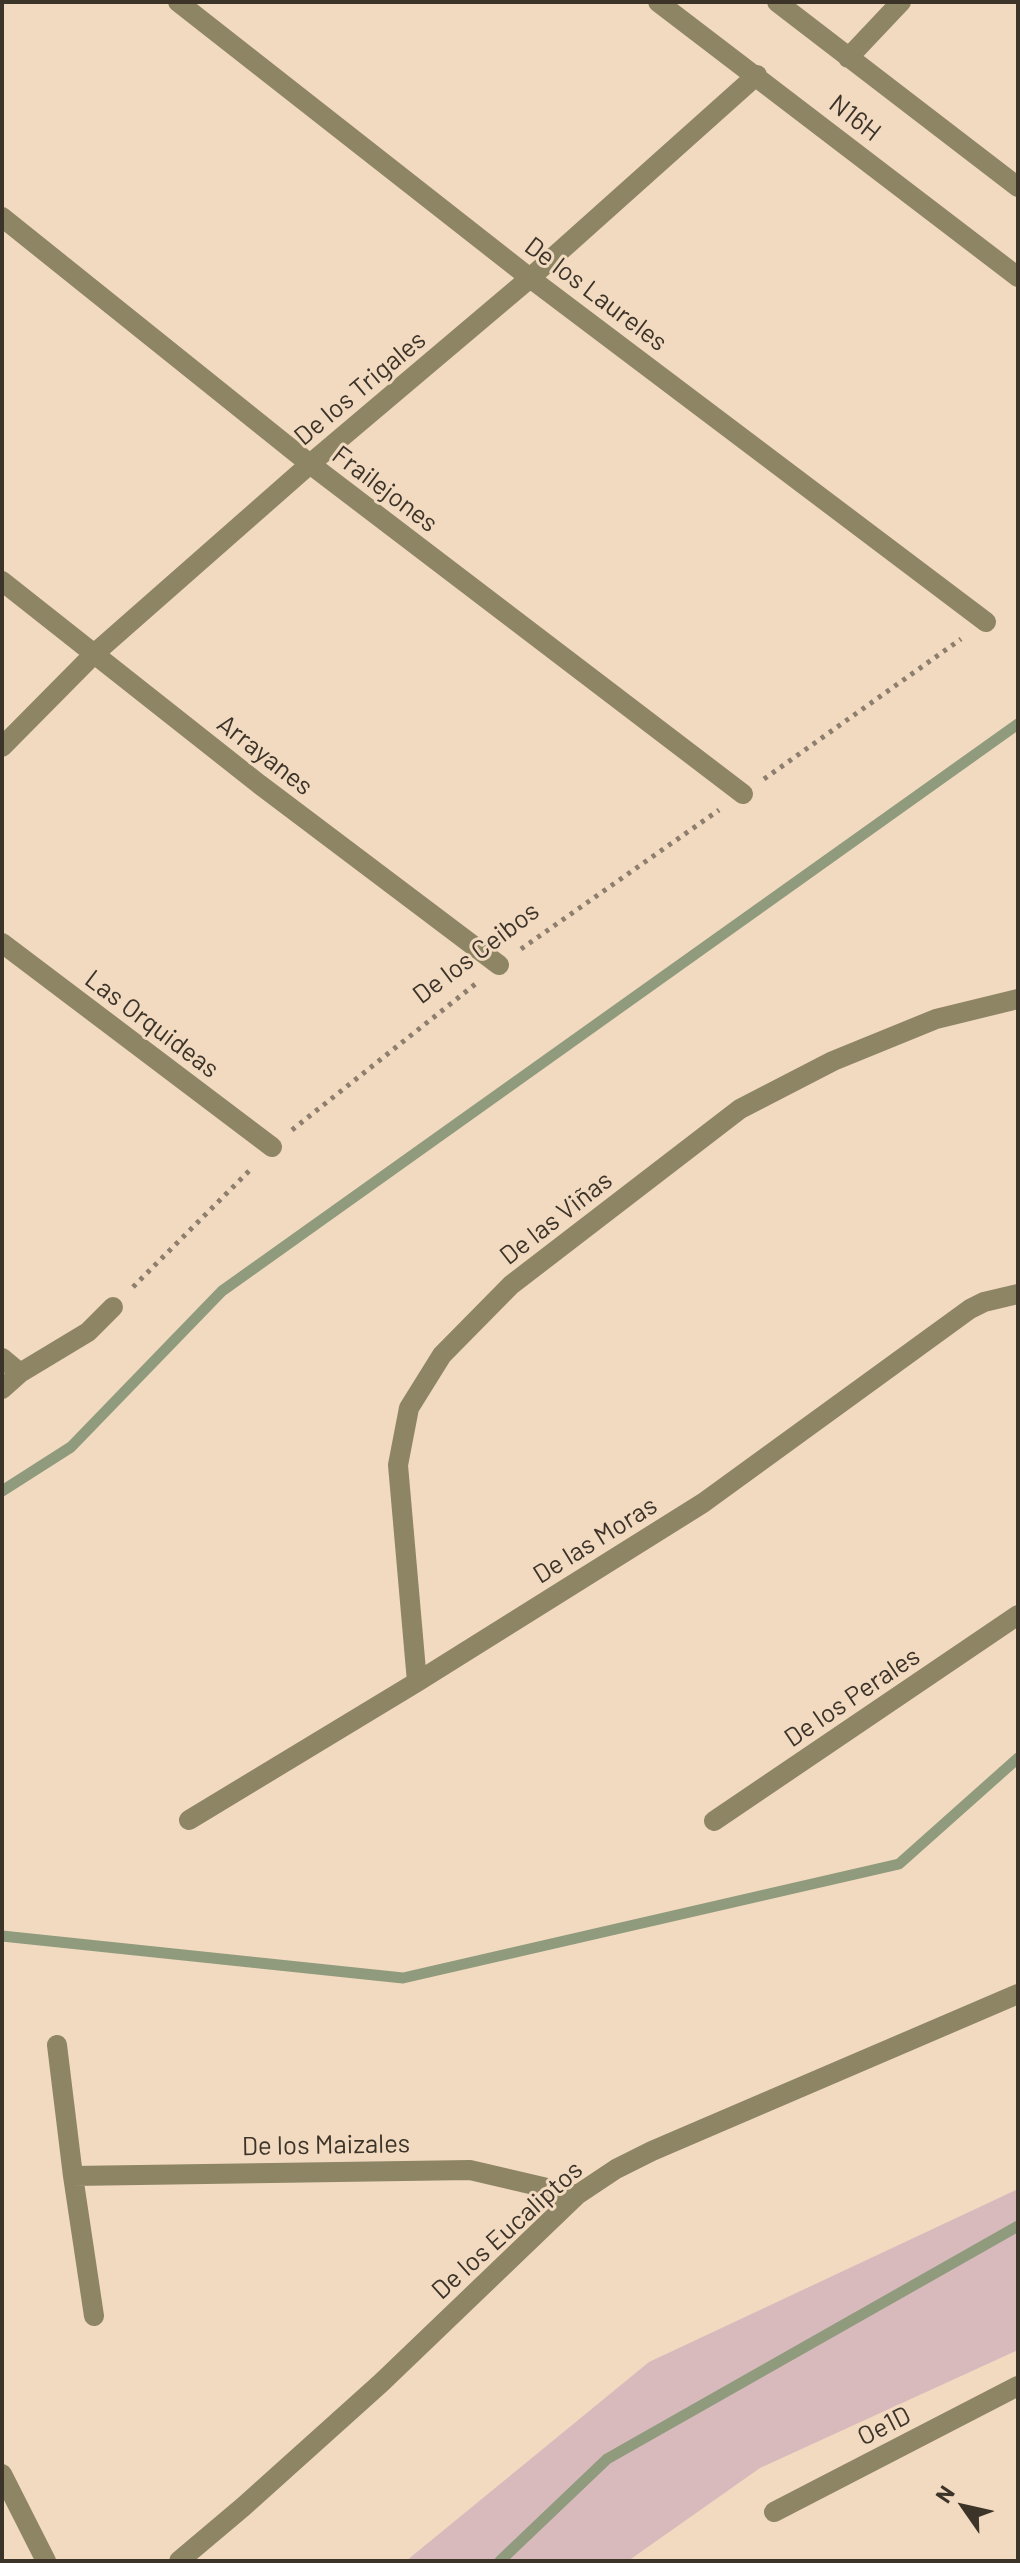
<!DOCTYPE html>
<meta charset="utf-8">
<style>
body{margin:0}
#map{position:relative;width:1020px;height:2563px;overflow:hidden;background:#f2dac1;font-family:Barlow,sans-serif}
canvas{display:block}
.frame{position:absolute;inset:0;border:4px solid #3c3329;pointer-events:none}
.north{position:absolute;left:924px;top:2467px;width:80px;height:80px;-webkit-text-stroke:6px #f2dac1;paint-order:stroke;rotate:304deg;font-size:22px;font-weight:700;line-height:32px;text-align:center;color:#3c3329}
.north::after{content:'';display:block;margin:auto;width:28px;height:36px;background:#3c3329;clip-path:polygon(50% 0,100% 100%,50% 72%,0 100%)}
</style>
<div id="map">
<canvas width="1020" height="2563"></canvas>
<div class="frame"></div>
<div class="north">N</div>
</div>
<script>
const ctx = document.querySelector('canvas').getContext('2d');
ctx.lineJoin = 'round';
function fill(path, color) {
  ctx.fillStyle = color;
  ctx.fill(path, 'evenodd');
}
function stroke(path, color, width, dash) {
  ctx.strokeStyle = color;
  ctx.lineWidth = width;
  ctx.lineCap = dash ? 'butt' : 'round';
  ctx.setLineDash(dash || []);
  ctx.stroke(path);
}
function drawText(font, color, halo, rows, align = 'center') {
  ctx.font = font + ' Barlow,sans-serif';
  ctx.lineWidth = 6;
  ctx.setLineDash([]);
  ctx.textBaseline = 'middle';
  ctx.strokeStyle = halo;
  ctx.fillStyle = color;
  for (const [text, x, y, turn = 0] of rows) {
    ctx.save();
    ctx.translate(x, y);
    ctx.rotate((+turn || 0) * Math.PI / 180);
    ctx.textAlign = isNaN(turn) ? turn : align;
    if (halo) ctx.strokeText(text, 0, 0);
    ctx.fillText(text, 0, 0);
    ctx.restore();
  }
}
fill(new Path2D(`
 M 1018,2189 L 1018,2350 L 760,2468 L 628,2561 L 406,2561 L 649,2362 Z`), '#d8babd');
stroke(new Path2D(`
 M 2,1491 L 71,1447 L 222,1291 L 1018,724
 M 2,1936 L 403,1978 L 899,1864 L 1018,1758
 M 500,2561 L 607,2459 L 1018,2226`), '#8f9b7c', 11);
stroke(new Path2D(`
 M 764,779 L 961,639
 M 521,949 L 719,810
 M 292,1130 L 478,982
 M 133,1287 L 253,1167`), '#8e7e6d', 5, [4, 6]);
stroke(new Path2D(`
 M 178,2 L 530,278 L 986,622
 M 658,2 L 1018,277
 M 777,2 L 1018,187
 M 848,58 L 901,2
 M 2,217 L 310,464 L 743,794
 M 2,581 L 259,784 L 499,965
 M 2,747 L 94,654 L 310,464 L 530,278 L 757,75
 M 2,943 L 272,1147
 M 2,1358 L 20,1373
 M 2,1389 L 20,1373 L 88,1332 L 113,1307
 M 417,1682 L 398,1465 L 409,1408 L 442,1355 L 511,1285 L 740,1109 L 833,1061 L 936,1019 L 1018,999
 M 189,1820 L 417,1682 L 703,1503 L 970,1309 L 984,1302 L 1018,1294
 M 714,1821 L 1018,1615
 M 57,2045 L 73,2176 L 94,2316
 M 73,2176 L 470,2170 L 577,2195
 M 2,2474 L 46,2561
 M 774,2512 L 1018,2386
 M 179,2561 L 243,2507 L 381,2383 L 577,2195 L 616,2169 L 652,2151 L 1018,1994`), '#8d8564', 20);
drawText('26px', '#3c3329', '#f2dac1', [
 ["N16H",855,118,38],
 ["De los Laureles",596,294,37],
 ["De los Trigales",360,388,-40],
 ["Frailejones",385,489,37],
 ["Arrayanes",265,755,38],
 ["De los Ceibos",476,953,-37],
 ["Las Orquideas",152,1024,37],
 ["De las Viñas",556,1218,-38],
 ["De las Moras",595,1540,-32],
 ["De los Perales",852,1697,-34],
 ["De los Maizales",326,2145,-1],
 ["De los Eucaliptos",507,2230,-42],
 ["Oe1D",884,2426,-27]
]);
</script>
